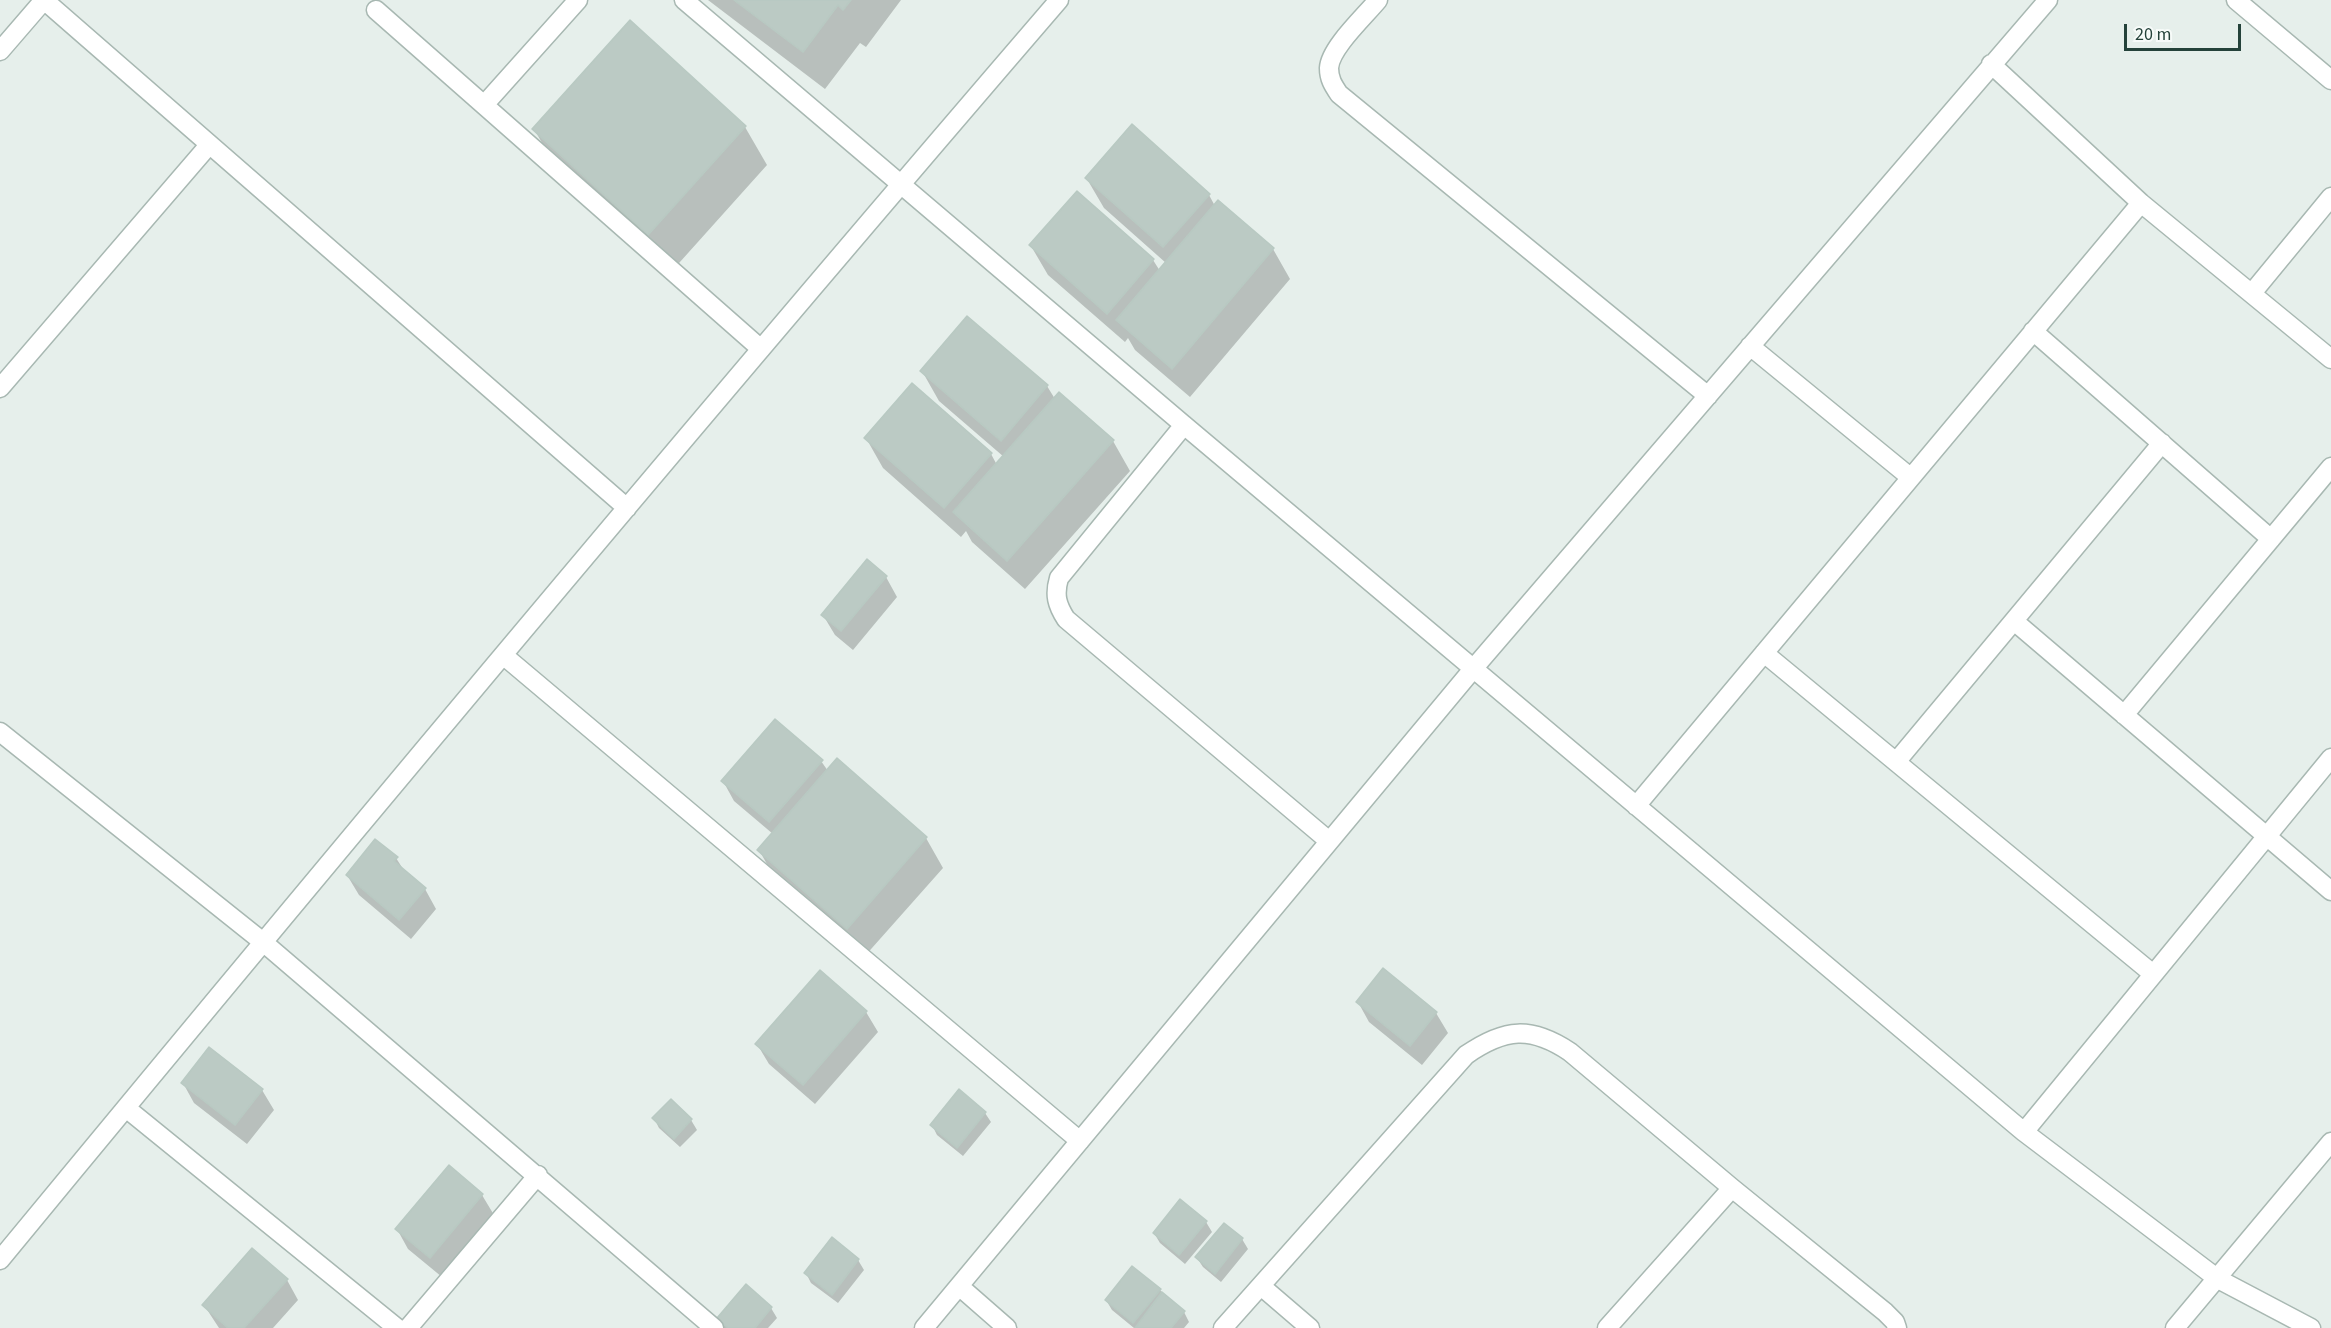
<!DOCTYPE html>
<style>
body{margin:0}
#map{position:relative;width:2331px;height:1328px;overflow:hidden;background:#e6efeb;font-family:"Source Sans 3",sans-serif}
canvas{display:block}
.scale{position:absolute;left:2124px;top:24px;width:117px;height:27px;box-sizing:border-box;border:3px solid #24423a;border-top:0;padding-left:8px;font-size:18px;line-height:21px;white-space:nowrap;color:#24423a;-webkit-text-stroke:4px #f7fbf9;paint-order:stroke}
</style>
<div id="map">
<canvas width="2331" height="1328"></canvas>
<div class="scale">20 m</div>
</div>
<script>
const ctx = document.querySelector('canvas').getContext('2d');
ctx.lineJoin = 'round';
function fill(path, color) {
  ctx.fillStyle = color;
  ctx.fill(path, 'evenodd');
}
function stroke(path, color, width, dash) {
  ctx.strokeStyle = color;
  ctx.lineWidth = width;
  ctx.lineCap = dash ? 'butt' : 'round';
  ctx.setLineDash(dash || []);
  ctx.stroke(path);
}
fill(new Path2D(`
 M 708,0 L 901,0 L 866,47 L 860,43 L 825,89 Z
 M 745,127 L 767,165 L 671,272 L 556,167 L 534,129 Z
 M 1087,179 L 1209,195 L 1215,206 L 1218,202 L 1273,249 L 1290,279 L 1190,397 L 1135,350 L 1128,338 L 1125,342 L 1048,275 L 1031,246 L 1077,193 L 1153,260 L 1160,271 L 1166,263 L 1104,208 Z
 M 967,318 L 1047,386 L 1055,399 L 1113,441 L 1130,471 L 1025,589 L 972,542 L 966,531 L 961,537 L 883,468 L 866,438 L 991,454 L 997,465 L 1004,457 L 939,401 L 922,371 Z
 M 886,577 L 897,597 L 853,650 L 835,635 L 823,615 Z
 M 821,761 L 828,771 L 926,838 L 943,868 L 864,957 L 776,880 L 759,850 L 773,834 L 734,801 L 723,781 Z
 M 396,858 L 405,872 L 425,889 L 436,909 L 411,939 L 359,895 L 347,875 Z
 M 1358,1002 L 1436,1013 L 1448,1033 L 1422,1065 L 1369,1022 Z
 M 866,1012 L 878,1032 L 815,1104 L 769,1064 L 757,1044 Z
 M 183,1083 L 262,1090 L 274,1110 L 247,1144 L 194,1103 Z
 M 671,1101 L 691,1120 L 697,1130 L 680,1147 L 659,1128 L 654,1118 Z
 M 985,1113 L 991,1122 L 963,1156 L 937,1135 L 932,1125 Z
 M 482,1195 L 494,1215 L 442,1277 L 408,1249 L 397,1229 Z
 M 1206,1222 L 1212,1232 L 1185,1264 L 1160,1243 L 1154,1233 Z
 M 1224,1225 L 1242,1239 L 1248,1249 L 1221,1282 L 1203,1267 L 1197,1258 Z
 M 832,1239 L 858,1260 L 864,1270 L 838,1303 L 811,1283 L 806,1273 Z
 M 287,1280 L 298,1300 L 273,1328 L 219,1328 L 204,1305 Z
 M 746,1286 L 771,1308 L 777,1318 L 768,1328 L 724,1328 L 718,1318 Z
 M 1160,1290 L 1184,1312 L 1189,1322 L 1184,1328 L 1134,1328 L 1112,1310 L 1106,1300 Z`), '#0003');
const building = new Path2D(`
 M 734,0 L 851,0 L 843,10 L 838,5 L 803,52 Z
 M 630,20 L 746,126 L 648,235 L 532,129 Z
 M 1132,124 L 1210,194 L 1163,247 L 1085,178 Z
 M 1077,191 L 1154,259 L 1107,314 L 1029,245 Z
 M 1218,200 L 1274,248 L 1172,369 L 1116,320 Z
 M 967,316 L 1048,385 L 1001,441 L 920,371 Z
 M 912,383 L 992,453 L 944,508 L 864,438 Z
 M 1059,392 L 1114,440 L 1007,561 L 953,512 Z
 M 867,559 L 887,576 L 841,631 L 821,615 Z
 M 775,719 L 823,760 L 769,822 L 721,781 Z
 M 837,758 L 927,837 L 847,929 L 757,850 Z
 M 375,839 L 398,857 L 394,861 L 426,888 L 399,920 L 346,875 Z
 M 1383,968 L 1437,1012 L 1410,1046 L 1356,1002 Z
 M 820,970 L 867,1011 L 803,1085 L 755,1044 Z
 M 209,1047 L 263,1089 L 235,1125 L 181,1083 Z
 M 959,1089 L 986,1112 L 957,1148 L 930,1125 Z
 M 671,1099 L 692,1119 L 674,1139 L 652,1118 Z
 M 449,1165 L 483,1194 L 430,1258 L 395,1229 Z
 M 1180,1199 L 1207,1221 L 1179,1255 L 1153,1233 Z
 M 1224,1223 L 1243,1238 L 1215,1274 L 1195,1257 Z
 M 832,1237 L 859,1259 L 832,1295 L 804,1273 Z
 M 252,1248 L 288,1279 L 244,1328 L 228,1328 L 202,1305 Z
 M 1132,1266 L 1161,1289 L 1133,1323 L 1105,1300 Z
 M 746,1284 L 772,1307 L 755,1328 L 728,1328 L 717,1318 Z
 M 1162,1292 L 1185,1311 L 1171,1328 L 1135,1328 Z`);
fill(building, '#bbcac4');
stroke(building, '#b8c9c2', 1.5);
const minor = new Path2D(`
 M 44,0 L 627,508
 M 684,0 L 1184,425 L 2024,1132 L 2218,1279 L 2311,1328
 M 1378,0 C 1365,16 1330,48 1329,68 C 1329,79 1333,85 1339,94 L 1708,396
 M 2236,0 L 2331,80
 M 376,10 L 761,349
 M 0,51 L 44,0
 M 1991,64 L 2141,203 L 2331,359
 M 484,105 L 578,0
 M 2252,293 L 2331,197
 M 2033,331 L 2271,539
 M 1750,346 L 1910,477
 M 0,388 L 209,145
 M 1184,425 L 1059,578 C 1054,595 1057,605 1066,619 L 1329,841
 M 2014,621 L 2331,891
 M 1764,653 L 2153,974
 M 503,655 L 1080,1141
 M 2124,715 L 2331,467
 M 0,732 L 263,942 L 714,1328
 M 1896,762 L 2162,443
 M 1636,806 L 2141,203
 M 126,1108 L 397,1328
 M 2024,1132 L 2331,758
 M 0,1260 C 349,837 701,416 1059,0
 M 959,1286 L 1007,1328
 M 1261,1286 L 1310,1328
 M 408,1328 L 538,1175
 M 924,1328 L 1473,669 L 2048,0
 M 1223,1328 L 1466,1055 C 1505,1028 1531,1026 1570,1052 L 1732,1188 L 1885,1312 L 1895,1322 L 1897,1328
 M 1607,1328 L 1732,1188
 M 2175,1328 L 2331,1142`);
stroke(minor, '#a8b8b2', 21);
stroke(minor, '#fff', 18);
</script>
